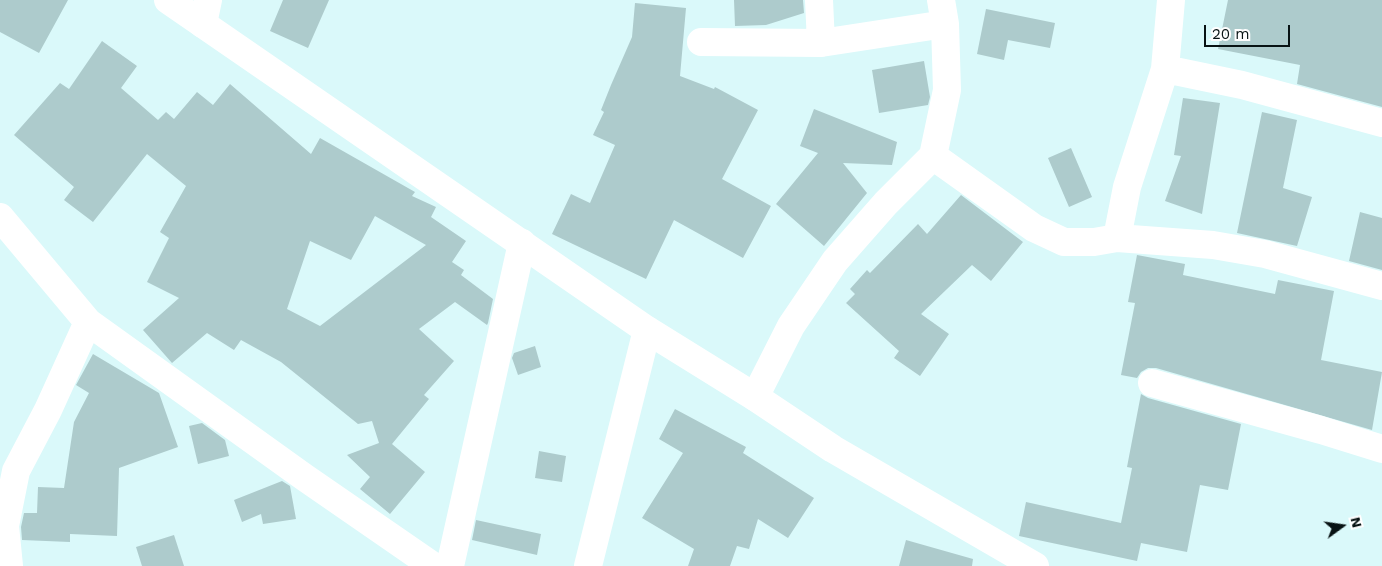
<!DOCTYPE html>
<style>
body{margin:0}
#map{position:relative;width:1382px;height:566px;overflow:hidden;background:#daf9fa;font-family:"Work Sans",sans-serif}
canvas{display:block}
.north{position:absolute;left:1317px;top:501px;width:50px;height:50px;-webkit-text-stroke:4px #fff;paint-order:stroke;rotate:76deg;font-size:14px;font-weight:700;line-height:20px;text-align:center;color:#081314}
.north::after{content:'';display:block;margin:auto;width:18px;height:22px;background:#081314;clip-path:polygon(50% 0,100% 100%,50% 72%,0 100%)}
.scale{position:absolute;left:1204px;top:25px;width:86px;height:22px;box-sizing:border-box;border:2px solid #081314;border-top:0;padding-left:6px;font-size:15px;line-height:18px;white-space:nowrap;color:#081314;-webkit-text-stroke:4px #fff;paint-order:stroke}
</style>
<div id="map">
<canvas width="1382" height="566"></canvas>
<div class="north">N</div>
<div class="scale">20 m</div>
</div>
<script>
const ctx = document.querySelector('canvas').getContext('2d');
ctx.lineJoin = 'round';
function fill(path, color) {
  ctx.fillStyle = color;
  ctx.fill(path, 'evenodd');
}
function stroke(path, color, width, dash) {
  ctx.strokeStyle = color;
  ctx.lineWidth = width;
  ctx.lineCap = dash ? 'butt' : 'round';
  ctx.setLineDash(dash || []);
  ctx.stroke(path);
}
fill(new Path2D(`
 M 0,0 L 68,0 L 39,53 L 0,32 Z
 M 283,0 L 329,0 L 308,48 L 270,31 Z
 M 734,0 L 803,0 L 804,13 L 766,25 L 735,26 Z
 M 1228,0 L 1382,0 L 1382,107 L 1297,84 L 1300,65 L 1218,49 Z
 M 635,3 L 686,8 L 680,76 L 714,89 L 715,87 L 758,110 L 722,179 L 771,206 L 743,258 L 674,220 L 646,279 L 552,234 L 571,194 L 590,203 L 615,145 L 593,135 L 604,112 L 601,110 L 611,85 L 632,37 Z
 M 986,9 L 1055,23 L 1050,48 L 1008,40 L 1004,60 L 977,54 Z
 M 102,41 L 137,66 L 121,88 L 158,120 L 166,112 L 174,119 L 197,92 L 213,105 L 230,84 L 311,154 L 320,138 L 415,192 L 412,196 L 436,207 L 431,217 L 466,241 L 452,262 L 464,270 L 461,275 L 493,299 L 488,323 L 487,325 L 455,302 L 419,329 L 454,361 L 424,395 L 429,399 L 392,444 L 425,472 L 390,514 L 360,489 L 370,477 L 347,455 L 379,443 L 372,421 L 358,424 L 281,362 L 241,340 L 234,350 L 207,333 L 172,363 L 143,330 L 179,298 L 147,282 L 169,238 L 160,232 L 186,186 L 147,154 L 93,222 L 64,200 L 74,187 L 14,135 L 60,83 L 69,89 ZM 375,216 L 426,245 L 320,326 L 287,309 L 310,241 L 351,260 Z
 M 924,61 L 930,97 L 928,105 L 879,113 L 872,70 Z
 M 1183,98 L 1220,103 L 1202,214 L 1165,201 L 1181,156 L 1174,155 Z
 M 814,109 L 897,142 L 892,165 L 843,163 L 867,193 L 824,246 L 776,204 L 818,153 L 800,146 Z
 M 1262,112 L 1297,120 L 1283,188 L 1312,197 L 1297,246 L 1237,233 Z
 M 1071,148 L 1092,197 L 1069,207 L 1048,158 Z
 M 961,195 L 1023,242 L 991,281 L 972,265 L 921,314 L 949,334 L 920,376 L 894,358 L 899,351 L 846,303 L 855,294 L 850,289 L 867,270 L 870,273 L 918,224 L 927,234 Z
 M 1360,212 L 1382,218 L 1382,270 L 1349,261 Z
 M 1137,255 L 1185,264 L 1183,275 L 1275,294 L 1278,280 L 1334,291 L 1321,360 L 1382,372 L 1372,430 L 1156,368 L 1148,368 L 1141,372 L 1137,378 L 1121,375 L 1135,303 L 1128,302 Z
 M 535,346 L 541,367 L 518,375 L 512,358 L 514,353 Z
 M 93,354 L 159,393 L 178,447 L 119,468 L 117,536 L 70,534 L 70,542 L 22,540 L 21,527 L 24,513 L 37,513 L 38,487 L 64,488 L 74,422 L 89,393 L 76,385 Z
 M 1141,394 L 1148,398 L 1241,424 L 1228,490 L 1200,485 L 1187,552 L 1141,543 L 1137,561 L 1019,536 L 1026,502 L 1121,523 L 1132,468 L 1127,467 Z
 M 675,409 L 746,447 L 743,453 L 814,498 L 788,538 L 758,519 L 749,549 L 737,546 L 730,566 L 688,566 L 694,549 L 642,518 L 683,453 L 659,439 Z
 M 202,423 L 225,440 L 229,456 L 198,464 L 189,426 Z
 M 539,451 L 566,456 L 562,482 L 535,478 Z
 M 282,481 L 290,486 L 296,519 L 263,524 L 261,514 L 242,522 L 234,500 Z
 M 476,520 L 541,534 L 537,555 L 472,540 Z
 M 174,535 L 184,566 L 142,566 L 136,547 Z
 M 906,540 L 973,559 L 972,566 L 899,566 Z`), '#adcbcc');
stroke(new Path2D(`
 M 819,0 L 821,43
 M 203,24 L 208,0
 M 701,42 L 821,43 L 945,24
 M 1165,69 L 1242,85 L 1382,123
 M 933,156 L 1034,228 L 1064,242 L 1094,242 L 1117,238 L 1213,245 L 1265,254 L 1382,286
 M 0,217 L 88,322 L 304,477 L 433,566
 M 1117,238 L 1127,187 L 1165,69 L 1171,0
 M 1152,383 L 1321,430 L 1382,449
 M 755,397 L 791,326 L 835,261 L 886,203 L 933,156 L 947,90 L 945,24 L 941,0
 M 9,566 L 5,526 L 16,471 L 48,410 L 88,322
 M 450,566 L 522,243
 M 588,566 L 647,330`), '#fff', 28);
stroke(new Path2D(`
 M 168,0 L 647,330 L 755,397 L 833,449 L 1035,566`), '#fff', 28);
</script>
